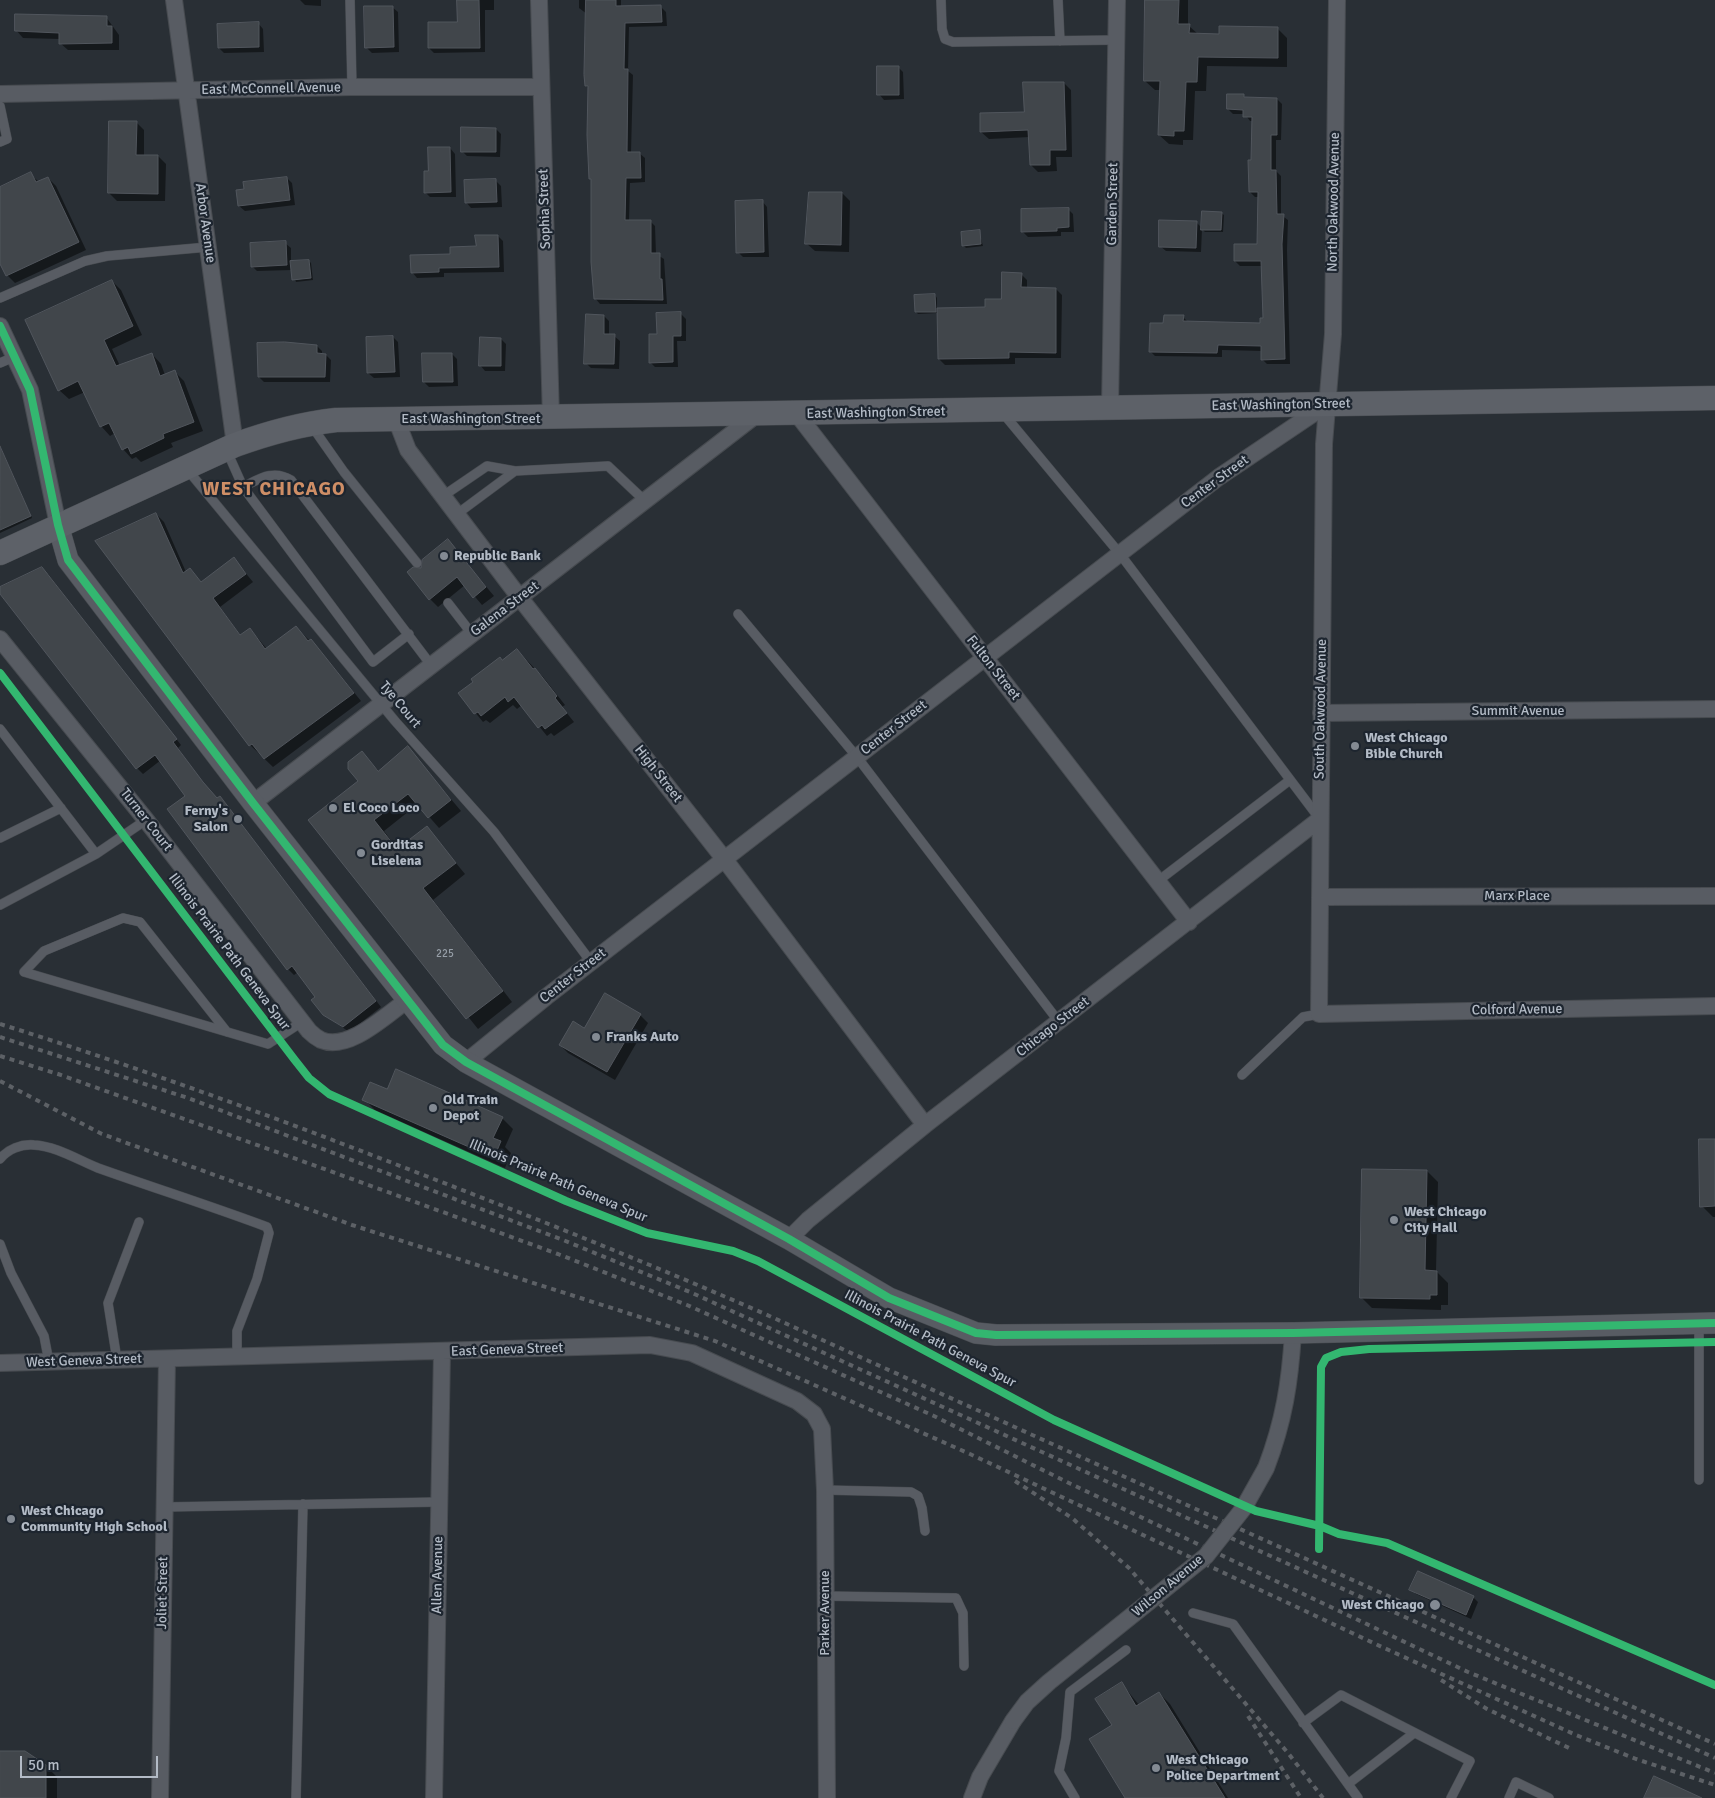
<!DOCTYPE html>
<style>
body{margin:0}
#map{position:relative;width:1715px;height:1798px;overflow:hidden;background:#292f35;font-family:Signika,sans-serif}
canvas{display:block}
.scale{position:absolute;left:20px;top:1756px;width:138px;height:22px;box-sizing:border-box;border:2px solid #b3bbc6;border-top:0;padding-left:6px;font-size:15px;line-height:18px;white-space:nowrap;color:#b3bbc6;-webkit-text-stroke:4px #1d252f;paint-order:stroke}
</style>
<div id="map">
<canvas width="1715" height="1798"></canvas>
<div class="scale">50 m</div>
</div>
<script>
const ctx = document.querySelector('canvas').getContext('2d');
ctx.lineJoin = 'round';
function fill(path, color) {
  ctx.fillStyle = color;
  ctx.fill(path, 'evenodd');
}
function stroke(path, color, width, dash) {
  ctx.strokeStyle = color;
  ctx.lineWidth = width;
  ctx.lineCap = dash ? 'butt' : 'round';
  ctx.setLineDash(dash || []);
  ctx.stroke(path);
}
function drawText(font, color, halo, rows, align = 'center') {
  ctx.font = font + ' Signika,sans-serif';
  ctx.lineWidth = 4.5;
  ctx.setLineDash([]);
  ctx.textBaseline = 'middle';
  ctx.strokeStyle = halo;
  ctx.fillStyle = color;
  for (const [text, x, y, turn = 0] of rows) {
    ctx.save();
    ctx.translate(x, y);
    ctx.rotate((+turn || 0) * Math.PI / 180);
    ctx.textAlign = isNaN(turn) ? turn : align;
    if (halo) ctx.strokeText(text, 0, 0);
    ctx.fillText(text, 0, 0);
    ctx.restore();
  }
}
fill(new Path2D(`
 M 300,0 L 321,0 L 321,6 L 305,5 Z
 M 459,0 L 494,0 L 494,10 L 485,10 L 485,52 L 434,53 L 429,48 L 458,23 Z
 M 579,0 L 621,0 L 621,8 L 661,7 L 666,12 L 667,26 L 629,27 L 628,71 L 633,75 L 631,153 L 639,153 L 645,158 L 645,182 L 630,183 L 629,221 L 650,221 L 655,226 L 656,254 L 664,259 L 667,304 L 600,304 L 595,298 L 590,89 L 586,86 L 587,14 L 579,8 Z
 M 1146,0 L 1188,0 L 1188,25 L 1199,35 L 1220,36 L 1277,28 L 1287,38 L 1287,67 L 1207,66 L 1206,91 L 1195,91 L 1193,140 L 1183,140 L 1183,145 L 1169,144 L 1159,135 L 1161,90 L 1155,90 L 1145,81 Z
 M 392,7 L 398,12 L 399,52 L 372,53 L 367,48 Z
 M 106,17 L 119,35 L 119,50 L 68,50 L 60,43 L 60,39 L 23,38 L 16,30 Z
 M 258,23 L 263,29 L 264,52 L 224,53 L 219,48 Z
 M 898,67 L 903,72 L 904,99 L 884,100 L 879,94 Z
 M 1064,83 L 1071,90 L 1072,157 L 1056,157 L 1057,171 L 1038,172 L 1031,165 L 1030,137 L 989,139 L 981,132 L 1025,113 Z
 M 1244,96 L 1247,99 L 1277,99 L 1282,104 L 1281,140 L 1276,140 L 1276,171 L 1281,176 L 1281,215 L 1288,220 L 1287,250 L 1290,364 L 1267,364 L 1262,359 L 1262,351 L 1222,350 L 1222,357 L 1155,356 L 1150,351 L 1165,324 L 1183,317 L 1188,322 L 1262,324 L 1264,319 L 1262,266 L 1240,266 L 1235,261 L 1259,246 L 1259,197 L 1255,197 L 1250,192 L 1253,121 L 1250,121 L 1245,114 L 1233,114 L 1228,109 Z
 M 136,122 L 144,130 L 144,156 L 158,156 L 166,164 L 165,201 L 117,201 L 109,193 Z
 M 496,129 L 501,134 L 500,157 L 467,156 L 462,151 Z
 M 450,148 L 455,154 L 456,197 L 430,197 L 425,192 L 429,172 Z
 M 30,174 L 39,182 L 48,178 L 56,186 L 86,250 L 15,283 L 7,275 L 0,261 L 0,188 Z
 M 287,178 L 292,183 L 295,205 L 245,211 L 239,206 Z
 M 496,181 L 501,186 L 502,207 L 471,208 L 466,202 Z
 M 842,193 L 850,201 L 849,252 L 815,251 L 806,243 Z
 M 762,201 L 767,207 L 769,257 L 743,257 L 738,252 Z
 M 1068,209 L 1073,214 L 1074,232 L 1061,232 L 1061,236 L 1028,237 L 1022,231 Z
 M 1221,213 L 1224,215 L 1223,232 L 1205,232 L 1202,229 L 1201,252 L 1166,251 L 1160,246 L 1196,222 L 1202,228 Z
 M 979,231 L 983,246 L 966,248 L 964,246 Z
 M 498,236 L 503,241 L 504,272 L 444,273 L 444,277 L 417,278 L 412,272 L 451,255 L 477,247 Z
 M 285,243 L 291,248 L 291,263 L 309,261 L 311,263 L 313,280 L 296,282 L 292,270 L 257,271 L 252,266 Z
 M 1021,274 L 1027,280 L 1027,289 L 1056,289 L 1062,295 L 1061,358 L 1015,358 L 1015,364 L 945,365 L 939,359 L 938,313 L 918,314 L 916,312 L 935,295 L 937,298 L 937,309 L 987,308 L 1002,300 Z
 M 112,281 L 121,290 L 142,335 L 112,349 L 120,366 L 152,354 L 161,364 L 165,375 L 175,372 L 184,381 L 203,431 L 171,443 L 173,447 L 141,462 L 136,457 L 132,459 L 123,449 L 115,433 L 110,436 L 101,426 L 85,392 L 69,399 L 59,390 Z
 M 680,313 L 686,319 L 686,341 L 677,341 L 678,367 L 655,367 L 650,362 L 658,335 Z
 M 604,316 L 609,321 L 609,336 L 614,336 L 620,341 L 619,369 L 591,368 L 586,363 Z
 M 393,337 L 398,342 L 400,377 L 374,378 L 368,373 Z
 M 501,339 L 506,344 L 505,371 L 485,371 L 480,365 Z
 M 317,346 L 322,351 L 322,355 L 326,355 L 331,360 L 330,382 L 264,382 L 259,377 Z
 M 452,354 L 457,359 L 458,386 L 429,387 L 424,382 Z
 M 0,445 L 32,518 L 0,533 Z
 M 156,514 L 164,522 L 186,572 L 190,569 L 202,583 L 234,559 L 253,582 L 220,607 L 241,636 L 250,629 L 267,649 L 296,628 L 319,649 L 361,701 L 273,767 L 250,745 Z
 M 448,541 L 494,596 L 482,605 L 465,585 L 438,607 L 430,599 L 422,569 Z
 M 48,574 L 181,745 L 178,748 L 208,790 L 217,799 L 225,803 L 381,1007 L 349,1032 L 324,1014 L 317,997 L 298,972 L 294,975 L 288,969 L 187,796 L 161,760 L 143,774 L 137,768 L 0,592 L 0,588 Z
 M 517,650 L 543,677 L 565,705 L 562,707 L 574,722 L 554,736 L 551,733 L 547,736 L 522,705 L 517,709 L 513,705 L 490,723 L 486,720 L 483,722 L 460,694 Z
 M 408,748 L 461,811 L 439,828 L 418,804 L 384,831 L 398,850 L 427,828 L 465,874 L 433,900 L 512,1002 L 478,1029 L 310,820 L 360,782 L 362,753 L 379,771 Z
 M 640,1015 L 648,1023 L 615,1080 L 568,1053 L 560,1045 L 585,1030 Z
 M 364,1099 L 502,1118 L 513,1129 L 505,1147 L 511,1153 L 505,1168 L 375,1110 Z
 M 1715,1140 L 1715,1217 L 1713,1217 L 1702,1206 Z
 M 1427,1171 L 1438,1182 L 1436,1271 L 1448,1283 L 1448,1305 L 1441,1305 L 1441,1310 L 1372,1308 L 1361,1297 Z
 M 1411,1589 L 1473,1597 L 1478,1602 L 1471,1619 L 1416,1594 Z
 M 1122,1684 L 1139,1705 L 1159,1693 L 1170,1704 L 1228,1798 L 1126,1798 L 1113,1725 Z
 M 0,1752 L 46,1766 L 57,1777 L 57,1798 L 0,1798 Z`), '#0007');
const building = new Path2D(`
 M 457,0 L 479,0 L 480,48 L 428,48 L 428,22 L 457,22 Z
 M 586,0 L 616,0 L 616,6 L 661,5 L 662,22 L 625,23 L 624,69 L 628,69 L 627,152 L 640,152 L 641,178 L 626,178 L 625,220 L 651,220 L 651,253 L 660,253 L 660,279 L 662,279 L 663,300 L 594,299 L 591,262 L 591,179 L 589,179 L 587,135 L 588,86 L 585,86 L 584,75 Z
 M 1145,0 L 1179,0 L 1178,24 L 1190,24 L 1189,33 L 1219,34 L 1219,26 L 1278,27 L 1278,58 L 1198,57 L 1197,82 L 1186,82 L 1184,131 L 1174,131 L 1174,136 L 1158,135 L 1160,81 L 1144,81 Z
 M 364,6 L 393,6 L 394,47 L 365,48 Z
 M 15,14 L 107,16 L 107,26 L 112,26 L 112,43 L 59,44 L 59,33 L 15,31 Z
 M 259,22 L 259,47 L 218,48 L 217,24 Z
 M 877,66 L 899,66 L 899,95 L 877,95 Z
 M 1023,82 L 1064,82 L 1066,150 L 1050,150 L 1050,165 L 1030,165 L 1028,130 L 980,132 L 980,113 L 1024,112 Z
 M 1227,94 L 1244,94 L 1244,97 L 1277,98 L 1277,135 L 1271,135 L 1271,170 L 1276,170 L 1277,214 L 1284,214 L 1282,244 L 1285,359 L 1261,360 L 1261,346 L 1218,345 L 1217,353 L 1149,352 L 1150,323 L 1163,323 L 1164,315 L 1184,315 L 1183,321 L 1260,323 L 1260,318 L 1263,318 L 1261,261 L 1234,261 L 1234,244 L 1257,244 L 1258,192 L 1249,192 L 1248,160 L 1251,160 L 1252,117 L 1243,117 L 1243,110 L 1227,109 Z
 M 109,121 L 137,121 L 136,155 L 158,155 L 158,194 L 108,193 Z
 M 461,127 L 496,128 L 496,152 L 461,152 Z
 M 428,147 L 450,147 L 451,192 L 424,193 L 424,171 L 428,171 Z
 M 31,172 L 36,182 L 48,177 L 79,242 L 6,276 L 0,264 L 0,187 Z
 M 287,177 L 290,200 L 238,206 L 236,190 L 244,189 L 243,182 Z
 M 496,179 L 497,202 L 465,203 L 464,180 Z
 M 809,192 L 842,192 L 841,245 L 805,244 Z
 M 763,200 L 764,252 L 736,253 L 735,201 Z
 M 1069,208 L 1069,227 L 1057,228 L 1057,231 L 1021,232 L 1021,209 Z
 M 1202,211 L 1222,212 L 1221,230 L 1201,230 Z
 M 1159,220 L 1197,221 L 1196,248 L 1159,247 Z
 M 980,230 L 981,244 L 962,246 L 961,232 Z
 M 475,235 L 498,235 L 499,267 L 439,268 L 439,272 L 411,273 L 410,255 L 450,254 L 450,247 L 476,246 Z
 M 286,241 L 287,265 L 251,267 L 250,243 Z
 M 309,260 L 311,278 L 292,280 L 290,261 Z
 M 1002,272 L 1022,273 L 1021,287 L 1056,288 L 1056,353 L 1009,352 L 1009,358 L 938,359 L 937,308 L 985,307 L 985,299 L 1001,299 Z
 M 112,280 L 133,326 L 104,340 L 116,366 L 152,353 L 160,376 L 175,370 L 194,422 L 163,434 L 164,438 L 131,454 L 128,447 L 122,450 L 109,423 L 100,427 L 78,381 L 58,391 L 25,320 Z
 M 935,294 L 936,312 L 915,312 L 914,295 Z
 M 681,312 L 681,336 L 673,336 L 673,362 L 649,363 L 649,334 L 657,334 L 656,313 Z
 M 586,314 L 604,315 L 604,334 L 615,334 L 614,364 L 584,364 Z
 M 393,336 L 395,372 L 367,373 L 366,337 Z
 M 480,337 L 501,338 L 501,366 L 479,366 Z
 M 285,342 L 317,345 L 317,353 L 326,354 L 325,377 L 258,377 L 257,343 Z
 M 422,353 L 452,353 L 453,382 L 423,382 Z
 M 0,446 L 31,516 L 0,530 Z
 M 156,513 L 183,573 L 190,568 L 201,582 L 234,557 L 246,574 L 213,598 L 240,635 L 250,628 L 265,649 L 296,626 L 308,641 L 311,639 L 354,693 L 264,759 L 252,744 L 249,746 L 95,541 Z
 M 448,539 L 486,587 L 473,598 L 457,577 L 429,600 L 407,572 L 413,567 L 421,568 L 422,560 Z
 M 42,567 L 177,739 L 173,742 L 203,782 L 217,798 L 220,796 L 376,1001 L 343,1027 L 323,1015 L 311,1000 L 315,997 L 292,966 L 287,970 L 167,809 L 185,796 L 155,755 L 136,769 L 0,594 L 0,587 Z
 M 517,649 L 533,669 L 535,668 L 557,696 L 555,698 L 567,713 L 545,729 L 542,725 L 538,728 L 514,697 L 508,702 L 505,697 L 481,716 L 478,712 L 474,714 L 458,693 L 473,682 L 471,679 L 500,657 L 502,660 Z
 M 408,746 L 451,800 L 428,818 L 408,794 L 374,820 L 397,849 L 427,826 L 456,863 L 423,888 L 503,991 L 466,1019 L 308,820 L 358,781 L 348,769 L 348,762 L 362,751 L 378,771 Z
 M 605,993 L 641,1014 L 607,1072 L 559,1045 L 573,1021 L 584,1028 Z
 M 396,1069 L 503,1117 L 493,1138 L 501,1141 L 494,1158 L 362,1100 L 370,1082 L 387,1089 Z
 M 1699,1139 L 1715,1139 L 1715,1206 L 1700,1207 Z
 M 1362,1169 L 1427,1170 L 1425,1270 L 1437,1271 L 1437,1295 L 1430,1295 L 1430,1299 L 1360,1298 Z
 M 1418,1571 L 1474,1596 L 1466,1615 L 1409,1590 Z
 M 1122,1682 L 1136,1706 L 1159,1692 L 1225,1798 L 1125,1798 L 1089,1739 L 1112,1725 L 1095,1699 Z
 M 0,1751 L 25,1751 L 46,1765 L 46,1798 L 0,1798 Z
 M 1654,1776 L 1702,1798 L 1644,1798 Z`);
fill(building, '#41464b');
stroke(building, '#51565d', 1);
const service = new Path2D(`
 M 350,0 L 352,87
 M 941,0 L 942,29 L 945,39 L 953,42 L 1116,40
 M 1058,0 L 1060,41
 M 0,106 L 7,139 L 0,142
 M 0,298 L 85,261 L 107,256 L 208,247
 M 0,363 L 14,357
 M 1002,412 L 1120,554 L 1319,818
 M 311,425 L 344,472 L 417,563
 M 226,449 L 243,487 L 373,662 L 409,634
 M 186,468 L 395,721 L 494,832 L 591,962
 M 243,487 C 259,479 273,469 291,480 L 431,665
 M 443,496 L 487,466 L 515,471 L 608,466 L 645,501
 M 457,514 L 515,471
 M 448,603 L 472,634
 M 738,614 L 857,757 L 1059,1022
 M 0,729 L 96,854
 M 0,838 L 61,808
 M 1158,881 L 1290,780
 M 0,905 L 96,854 L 146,820
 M 227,1032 L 140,922 L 123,918 L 44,951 L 24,972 L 268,1044 L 302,1022
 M 1242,1075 L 1303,1017 L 1319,1014
 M 0,1159 C 8,1149 21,1144 34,1145 C 56,1146 78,1160 98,1168 C 154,1188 211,1206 267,1227 L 269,1233 L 257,1279 L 237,1331 L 237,1357
 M 0,1244 L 11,1273 L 44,1336 L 49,1362
 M 1699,1324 L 1699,1480
 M 117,1360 L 108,1303 L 139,1222
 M 825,1490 L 911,1492 L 918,1496 L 922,1508 L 925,1531
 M 165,1507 L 439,1502
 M 824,1596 L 956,1598 L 963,1613 L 964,1666
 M 1193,1613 L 1233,1624 L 1358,1798
 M 1303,1723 L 1341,1695 L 1470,1761 L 1451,1798
 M 1348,1784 L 1414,1733
 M 296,1798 L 303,1504
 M 1075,1798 L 1059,1771 L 1066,1738 L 1070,1692 L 1126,1650
 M 1509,1798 L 1516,1782 L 1549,1798`);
const minor = new Path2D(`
 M 174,0 L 235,445
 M 539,0 L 551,418
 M 1337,0 L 1333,334 L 1324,444 L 1319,1014 L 1715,1006
 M 0,94 L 352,87 L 541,87
 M 0,326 L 30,390 L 58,525
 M 1110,408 L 1117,0
 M 797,414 L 1189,922
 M 396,419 L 408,450 L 520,598 L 725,860 L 925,1125
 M 0,639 L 146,820 L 309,1031 C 312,1034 317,1038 321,1040 C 349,1052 387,1014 409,999
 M 1321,713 L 1715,709
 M 253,803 L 756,415
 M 1320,897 L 1715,896
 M 466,1062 L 546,997 L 1219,477 L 1326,405
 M 789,1239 L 808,1220 L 925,1125 L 1320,819
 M 0,1363 L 650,1345 L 692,1353 L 797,1401 L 814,1414 L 822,1429 L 825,1490 L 827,1798
 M 1266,1468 C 1284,1421 1290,1382 1293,1333
 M 160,1798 L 167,1359
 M 434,1798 L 442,1352
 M 972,1798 L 980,1777 L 1013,1721`);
const tertiary = new Path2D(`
 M 58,525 L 68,560 L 253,803 L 443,1045 L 466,1062 L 789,1239 L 889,1298 L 976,1333 L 996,1335 L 1293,1333 L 1715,1323`);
const secondary = new Path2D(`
 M 0,553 L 235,445 C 268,433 300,424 336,420 L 1715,398`);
stroke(service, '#474b50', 10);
stroke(minor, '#474b50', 18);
stroke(tertiary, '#474b50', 22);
stroke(secondary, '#474b50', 25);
stroke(service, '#585c63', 9);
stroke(minor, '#585c63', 16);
stroke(tertiary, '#585c63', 21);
stroke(secondary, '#5d6168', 24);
stroke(new Path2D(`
 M 0,1024 C 144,1069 285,1121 426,1176 C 540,1220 653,1265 765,1314 L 1715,1744
 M 0,1037 L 188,1098 L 563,1240 L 690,1292 L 1715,1758
 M 0,1056 L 58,1074 L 330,1171 L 558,1254 L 687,1305 L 934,1416 L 1071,1484 L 1468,1672 L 1715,1773
 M 0,1081 L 102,1134 L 352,1225 L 715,1341 L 970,1454 L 1382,1647 L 1576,1735 L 1636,1759 L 1715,1785
 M 1015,1481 L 1072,1518 L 1129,1568 L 1288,1753 L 1323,1798
 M 1441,1680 L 1487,1709 L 1569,1748
 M 1248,1716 L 1301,1798`), '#5d6166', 4, [5, 5]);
const minorBridge = new Path2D(`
 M 1013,1721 L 1027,1702 L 1049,1682 L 1206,1556 L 1243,1509 L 1266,1468`);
stroke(minorBridge, '#474b50', 18, []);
stroke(minorBridge, '#585c63', 16);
stroke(new Path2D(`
 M 0,326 L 30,390 L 58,525 L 68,560 L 253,803 L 443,1045 L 466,1062 L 789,1239 L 889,1298 L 976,1333 L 996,1335 L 1293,1333 L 1715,1323
 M 0,673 L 294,1059 L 309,1078 L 329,1094 L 566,1201 L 647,1233 L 733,1251 L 758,1261 L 1054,1420 L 1256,1511 L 1320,1526 L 1339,1534 L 1387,1543 L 1715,1685
 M 1319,1549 L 1321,1367 L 1326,1358 L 1341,1352 L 1369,1349 L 1715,1342`), '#33b770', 8);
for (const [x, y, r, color] of [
 [444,556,5,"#838a93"],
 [1355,746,5,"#838a93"],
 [333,808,5,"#838a93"],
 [238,819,5,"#838a93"],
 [361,853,5,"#838a93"],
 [596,1037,5,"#838a93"],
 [433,1108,5,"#838a93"],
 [1394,1220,5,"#838a93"],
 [11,1519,5,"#838a93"],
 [1435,1605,6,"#838a93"],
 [1156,1768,5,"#838a93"]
]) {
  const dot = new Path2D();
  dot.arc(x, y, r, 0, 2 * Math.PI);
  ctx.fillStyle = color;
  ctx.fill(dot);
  stroke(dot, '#1d252f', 2);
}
drawText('11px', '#969ea7', null, [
 ["225",445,954]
]);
drawText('14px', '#b3bbc6', '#1d252f', [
 ["East McConnell Avenue",271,89,-1],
 ["North Oakwood Avenue",1334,202,-89],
 ["Garden Street",1113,204,-89],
 ["Sophia Street",545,209,-92],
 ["Arbor Avenue",205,223,82],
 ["East Washington Street",1281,405,-1],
 ["East Washington Street",876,413,-1],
 ["East Washington Street",471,419],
 ["Center Street",1215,482,-36],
 ["Galena Street",505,609,-37],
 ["Fulton Street",993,668,52],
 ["Tye Court",400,705,50],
 ["South Oakwood Avenue",1321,709,-89],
 ["Summit Avenue",1518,711],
 ["Center Street",894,728,-38],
 ["High Street",658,774,52],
 ["Turner Court",146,820,52],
 ["Marx Place",1517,896],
 ["Illinois Prairie Path Geneva Spur",229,952,53],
 ["Center Street",573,976,-38],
 ["Colford Avenue",1517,1010,-1],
 ["Chicago Street",1053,1027,-38],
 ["Illinois Prairie Path Geneva Spur",558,1181,23],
 ["Illinois Prairie Path Geneva Spur",930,1339,28],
 ["East Geneva Street",507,1350,-2],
 ["West Geneva Street",84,1361,-2],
 ["Allen Avenue",438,1575,-89],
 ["Wilson Avenue",1168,1586,-40],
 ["Joliet Street",163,1593,-89],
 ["Parker Avenue",825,1613,-90]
]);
drawText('bold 14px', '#b3bbc6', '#1d252f', [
 ["Republic Bank",454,556],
 ["West Chicago",1365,738],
 ["Bible Church",1365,754],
 ["El Coco Loco",343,808],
 ["Ferny's",228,811,"right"],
 ["Salon",228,827,"right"],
 ["Gorditas",371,845],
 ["Liselena",371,861],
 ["Franks Auto",606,1037],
 ["Old Train",443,1100],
 ["Depot",443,1116],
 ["West Chicago",1404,1212],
 ["City Hall",1404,1228],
 ["West Chicago",21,1511],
 ["Community High School",21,1527],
 ["West Chicago",1424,1605,"right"],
 ["West Chicago",1166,1760],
 ["Police Department",1166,1776]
], 'left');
ctx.letterSpacing = '1px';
drawText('bold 19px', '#ce8e66', '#1d252f', [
 ["WEST CHICAGO",274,490]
]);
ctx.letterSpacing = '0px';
</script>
